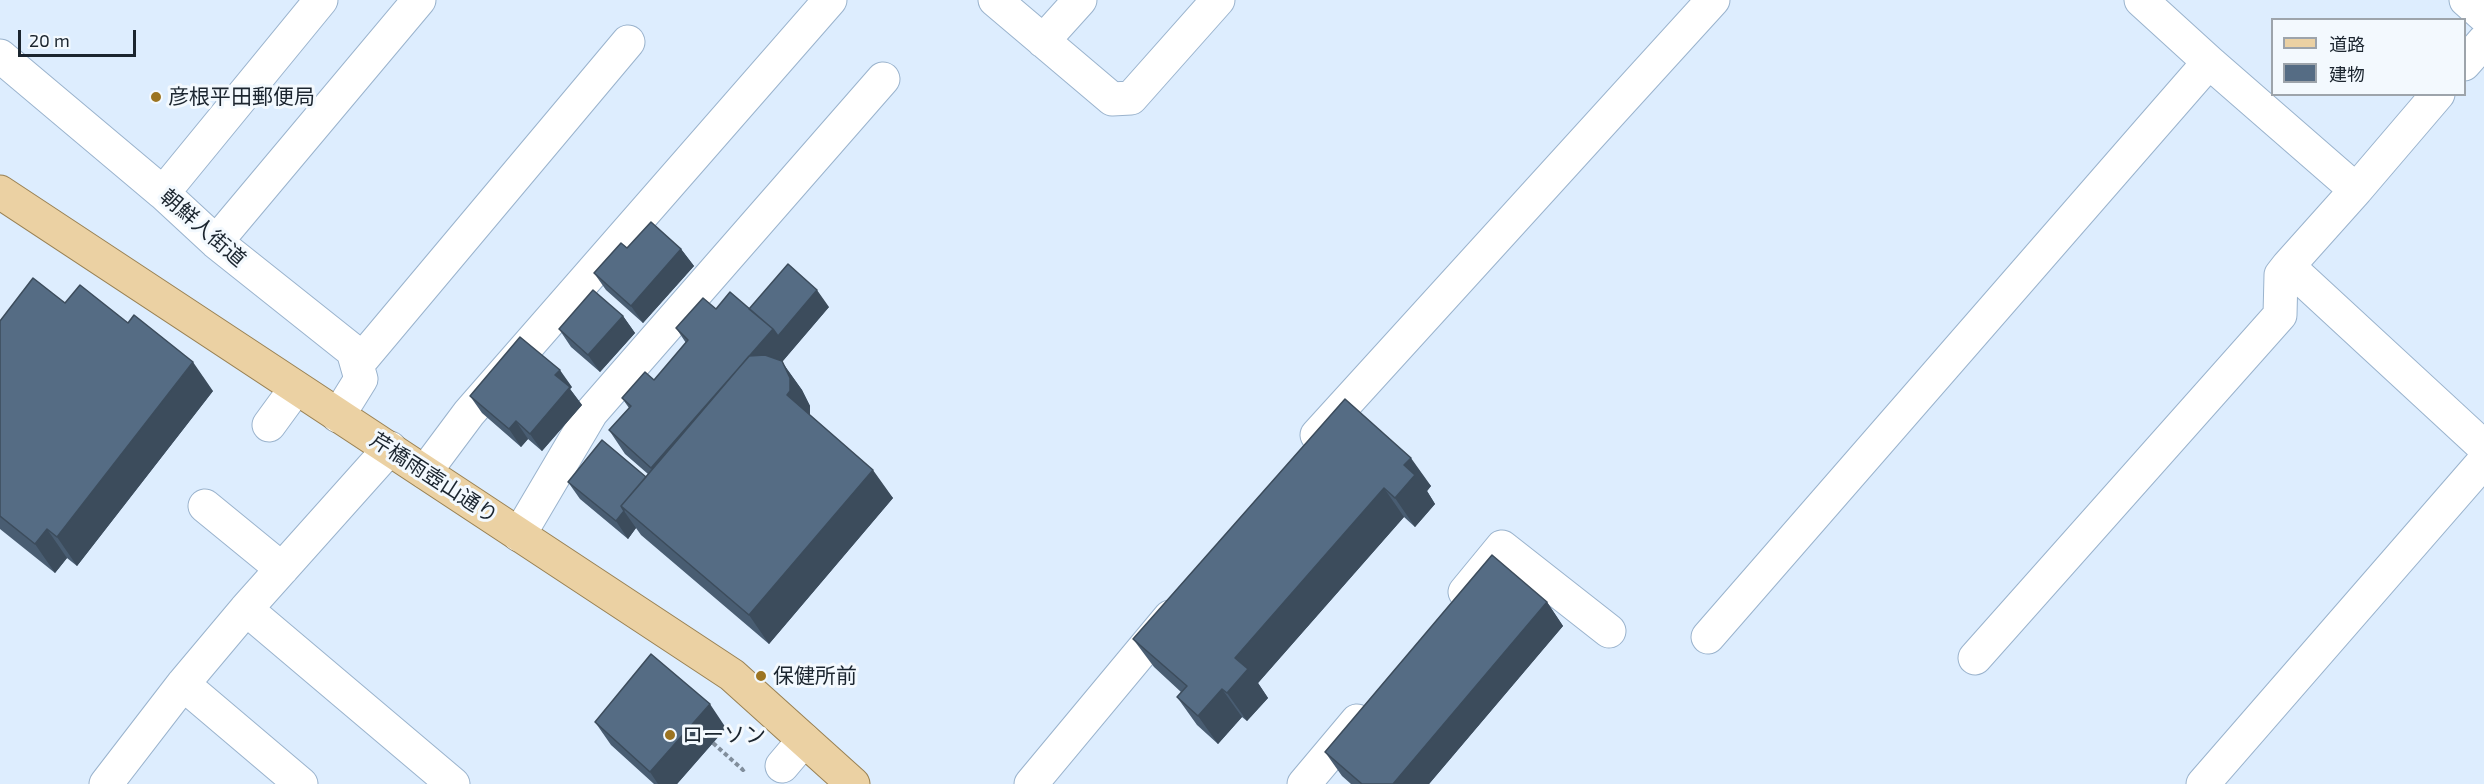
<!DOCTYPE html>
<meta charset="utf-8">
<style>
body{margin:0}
#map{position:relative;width:2484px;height:784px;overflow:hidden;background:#ddedfe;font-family:"Exo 2","Noto Sans JP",sans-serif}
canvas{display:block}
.legend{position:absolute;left:2271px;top:18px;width:195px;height:78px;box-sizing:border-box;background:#f3f9fe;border:2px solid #9da4ab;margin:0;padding:8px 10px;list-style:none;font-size:18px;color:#1b252f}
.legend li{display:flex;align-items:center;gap:12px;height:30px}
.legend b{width:30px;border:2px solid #9da4ab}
.scale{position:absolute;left:18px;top:30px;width:118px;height:27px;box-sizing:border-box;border:3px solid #1b252f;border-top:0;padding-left:8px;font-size:18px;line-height:21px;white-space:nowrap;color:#1b252f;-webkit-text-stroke:4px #f3f9fe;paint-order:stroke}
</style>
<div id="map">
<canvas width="2484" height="784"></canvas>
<ul class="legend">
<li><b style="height:8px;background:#ebd1a3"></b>道路</li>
<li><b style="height:16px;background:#556c84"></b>建物</li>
</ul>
<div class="scale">20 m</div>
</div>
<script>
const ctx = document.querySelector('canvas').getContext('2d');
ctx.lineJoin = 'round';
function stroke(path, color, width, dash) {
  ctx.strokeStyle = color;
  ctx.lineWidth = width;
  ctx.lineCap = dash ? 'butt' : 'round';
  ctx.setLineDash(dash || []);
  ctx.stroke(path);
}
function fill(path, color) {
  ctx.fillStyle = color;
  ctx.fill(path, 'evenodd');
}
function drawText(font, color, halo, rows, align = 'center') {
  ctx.font = font + ' "Exo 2","Noto Sans JP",sans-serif';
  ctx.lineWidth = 6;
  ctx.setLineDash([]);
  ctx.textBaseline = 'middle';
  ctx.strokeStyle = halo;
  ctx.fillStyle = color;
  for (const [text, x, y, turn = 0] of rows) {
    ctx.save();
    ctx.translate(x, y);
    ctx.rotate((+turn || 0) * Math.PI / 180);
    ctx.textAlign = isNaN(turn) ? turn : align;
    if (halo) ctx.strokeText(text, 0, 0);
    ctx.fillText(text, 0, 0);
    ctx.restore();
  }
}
const minor = new Path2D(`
 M 995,0 L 1112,99 L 1131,98 L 1218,0
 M 2466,0 L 2484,16
 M 1043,41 L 1080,0
 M 0,56 L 163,193 L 216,242 L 353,351 L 361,379 L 338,416
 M 2209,62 L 2356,190 L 2438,94
 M 2464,64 L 2484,41
 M 163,193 L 321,0
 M 216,242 L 419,0
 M 2288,266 L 2356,190
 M 357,365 L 628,42
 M 269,425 L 296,388
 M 1317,435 L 1713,0
 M 425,472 L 469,413 L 830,0
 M 205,506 L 282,569
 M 519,535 L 591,413 L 883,79
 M 1465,592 L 1502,547 L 1609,631
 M 246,609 L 453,784
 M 1708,637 L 2209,62 L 2141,0
 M 1975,658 L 2280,315 L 2281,275 L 2288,266 L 2484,447
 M 183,684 L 301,784
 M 782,766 L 804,740
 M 106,784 L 183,684 L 246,609 L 390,448
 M 1031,784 L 1170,617
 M 1304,784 L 1357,721
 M 2203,784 L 2484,461`);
const major = new Path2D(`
 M 0,192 L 732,675 L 853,784`);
stroke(minor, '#9ab3cd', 35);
stroke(major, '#998153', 35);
stroke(new Path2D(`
 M 713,743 L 743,770 L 745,768`), '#818e9c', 4, [4.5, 3]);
stroke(minor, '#fff', 33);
stroke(major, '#ebd1a3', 33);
fill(new Path2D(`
 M 627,248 L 681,249 L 694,266 L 643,323 L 606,290 L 594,273 Z
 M 829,307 L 782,362 L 802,390 L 810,406 L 810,415 L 893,498 L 769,644 L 641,535 L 636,528 L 628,539 L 580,499 L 568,482 L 646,477 L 648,474 L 625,454 L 609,430 L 629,408 L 622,398 L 654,380 L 686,343 L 676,328 L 716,309 Z
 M 623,316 L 635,333 L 600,372 L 571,347 L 559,329 Z
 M 0,321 L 213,391 L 77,566 L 67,558 L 55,573 L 0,529 Z
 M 572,387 L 570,389 L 582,405 L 542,451 L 528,439 L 521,447 L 482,413 L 470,396 Z
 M 1345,399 L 1431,486 L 1427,491 L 1435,504 L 1415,527 L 1404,517 L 1258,683 L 1268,698 L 1247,721 L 1242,717 L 1218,744 L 1197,725 L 1177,697 L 1181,692 L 1154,667 L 1133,639 Z
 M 1547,602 L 1563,626 L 1429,784 L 1351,784 L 1342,776 L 1325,752 Z
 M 595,722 L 726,728 L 677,784 L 654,784 L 611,745 Z`), '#495d72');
fill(new Path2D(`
 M 681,249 L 694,266 L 643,323 L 631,306 Z
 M 817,290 L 829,307 L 782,362 L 802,390 L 810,406 L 810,420 L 668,492 L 651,468 L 773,329 Z
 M 623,316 L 635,333 L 600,372 L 588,355 Z
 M 193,362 L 213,391 L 77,566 L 57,537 Z
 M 560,370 L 572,387 L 570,389 L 582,405 L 542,451 L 530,434 L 555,375 Z
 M 516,421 L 528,439 L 521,447 L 509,429 Z
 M 1411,458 L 1431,486 L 1427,491 L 1435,504 L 1415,527 L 1395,498 L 1404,465 Z
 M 873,470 L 893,498 L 769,644 L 749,615 Z
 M 1384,488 L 1404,517 L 1258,683 L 1268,698 L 1247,721 L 1227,693 L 1235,658 Z
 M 624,511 L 636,528 L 628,539 L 616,521 Z
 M 47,529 L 67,558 L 55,573 L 35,544 Z
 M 1547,602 L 1563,626 L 1429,784 L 1393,784 Z
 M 1222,689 L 1242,717 L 1218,744 L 1198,716 Z
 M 710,704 L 726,728 L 677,784 L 658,784 L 650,772 Z`), '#3c4c5c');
const building = new Path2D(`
 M 651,222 L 681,249 L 631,306 L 594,273 L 621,243 L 627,248 Z
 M 788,264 L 817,290 L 778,336 L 773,329 L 749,309 Z
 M 33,278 L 65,303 L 80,285 L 128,323 L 134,315 L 193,362 L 57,537 L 47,529 L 35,544 L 0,516 L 0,321 Z
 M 593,290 L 623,316 L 588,355 L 559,329 Z
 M 730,292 L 773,329 L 651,468 L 609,430 L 631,406 L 622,398 L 645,372 L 654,380 L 688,340 L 676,328 L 703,298 L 716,309 Z
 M 520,337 L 560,370 L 555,375 L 570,387 L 530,434 L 516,421 L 509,429 L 470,396 Z
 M 765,355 L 782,361 L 790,378 L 790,391 L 787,395 L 873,470 L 749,615 L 621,506 L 749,356 Z
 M 1345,399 L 1411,458 L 1404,465 L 1415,475 L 1395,498 L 1384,488 L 1235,658 L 1248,669 L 1227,693 L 1222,689 L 1198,716 L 1177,697 L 1187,686 L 1133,639 Z
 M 602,440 L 646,477 L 621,506 L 624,511 L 616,521 L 568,482 Z
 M 1492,555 L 1547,602 L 1393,784 L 1362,784 L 1325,752 Z
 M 651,654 L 710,704 L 650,772 L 595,722 Z`);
fill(building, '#556c84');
stroke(building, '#3c4c5c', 1.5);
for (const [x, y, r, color] of [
 [156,97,6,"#9c7421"],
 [761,676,6,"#9c7421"],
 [670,735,6,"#9c7421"]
]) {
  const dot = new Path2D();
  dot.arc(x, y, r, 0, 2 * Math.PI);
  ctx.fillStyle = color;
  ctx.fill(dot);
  stroke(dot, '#f3f9fe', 2);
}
drawText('21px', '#1b252f', '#f3f9fe', [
 ["彦根平田郵便局",168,97],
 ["保健所前",773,676],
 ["ローソン",682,735]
], 'left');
drawText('21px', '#1b252f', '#f3f9fe', [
 ["朝鮮人街道",203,228,41],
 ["芹橋雨壺山通り",434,478,33]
]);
</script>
